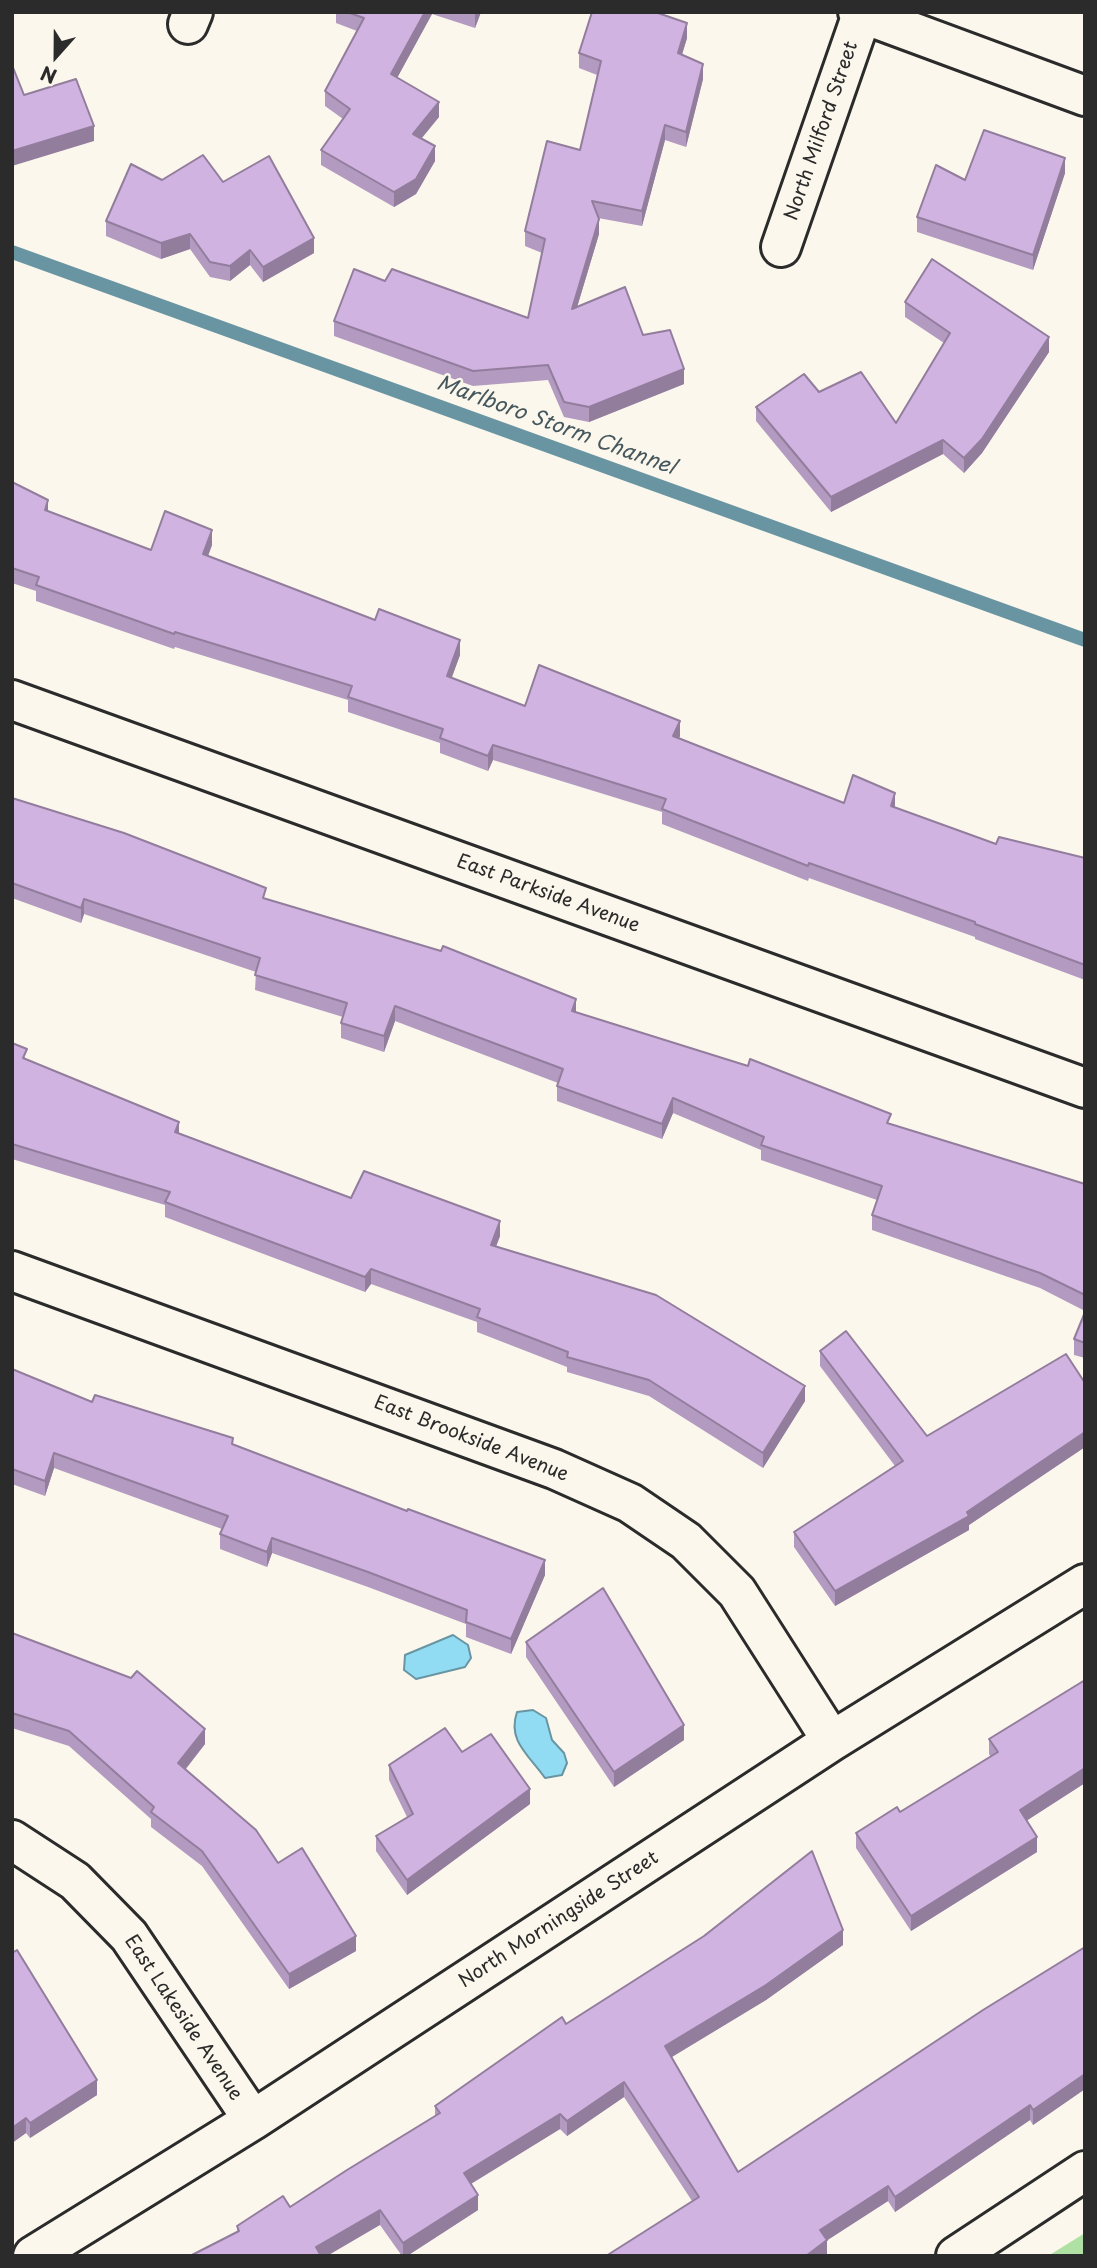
<!DOCTYPE html>
<style>
body{margin:0}
#map{position:relative;width:1097px;height:2268px;overflow:hidden;background:#fbf7ec;font-family:"Playpen Sans",sans-serif}
canvas{display:block}
.frame{position:absolute;inset:0;border:14px solid #2b2b2b;pointer-events:none}
.north{position:absolute;left:21px;top:21px;width:70px;height:70px;-webkit-text-stroke:5px #fbf7ec;paint-order:stroke;rotate:201deg;font-size:19px;font-weight:700;line-height:28px;text-align:center;color:#2b2b2b}
.north::after{content:'';display:block;margin:auto;width:24px;height:32px;background:#2b2b2b;clip-path:polygon(50% 0,100% 100%,50% 72%,0 100%)}
</style>
<div id="map">
<canvas width="1097" height="2268"></canvas>
<div class="frame"></div>
<div class="north">N</div>
</div>
<script>
const ctx = document.querySelector('canvas').getContext('2d');
ctx.lineJoin = 'round';
function fill(path, color) {
  ctx.fillStyle = color;
  ctx.fill(path, 'evenodd');
}
function stroke(path, color, width, dash) {
  ctx.strokeStyle = color;
  ctx.lineWidth = width;
  ctx.lineCap = dash ? 'butt' : 'round';
  ctx.setLineDash(dash || []);
  ctx.stroke(path);
}
function drawText(font, color, halo, rows, align = 'center') {
  ctx.font = font + ' "Playpen Sans",sans-serif';
  ctx.lineWidth = 5;
  ctx.setLineDash([]);
  ctx.textBaseline = 'middle';
  ctx.strokeStyle = halo;
  ctx.fillStyle = color;
  for (const [text, x, y, turn = 0] of rows) {
    ctx.save();
    ctx.translate(x, y);
    ctx.rotate((+turn || 0) * Math.PI / 180);
    ctx.textAlign = isNaN(turn) ? turn : align;
    if (halo) ctx.strokeText(text, 0, 0);
    ctx.fillText(text, 0, 0);
    ctx.restore();
  }
}
fill(new Path2D(`
 M 1085,2233 L 1085,2256 L 1048,2256 Z`), '#aee1a3');
const water = new Path2D(`
 M 453,1635 L 468,1645 L 471,1658 L 465,1667 L 416,1679 L 404,1670 L 405,1655 Z
 M 533,1710 L 546,1718 L 552,1740 L 564,1753 L 567,1763 L 562,1775 L 545,1778 C 529,1755 507,1741 517,1712 Z`);
fill(water, '#92dcf3');
stroke(water, '#6995a3', 2);
stroke(new Path2D(`
 M 12,252 L 1085,640`), '#6995a3', 14);
const minor = new Path2D(`
 M 858,12 L 1085,96
 M 188,24 L 193,12
 M 781,247 L 862,14
 M 12,700 L 1085,1088
 M 12,1271 L 554,1469 L 630,1503 L 686,1541 L 737,1592 L 832,1741
 M 12,1840 L 75,1881 L 129,1936 L 253,2120
 M 33,2256 L 253,2120 L 832,1741 L 1085,1584
 M 956,2256 L 1085,2171`);
stroke(minor, '#2b2b2b', 44);
stroke(minor, '#fbf7ec', 38);
fill(new Path2D(`
 M 336,12 L 481,12 L 475,28 L 432,14 L 397,78 L 439,117 L 421,138 L 435,161 L 416,194 L 394,207 L 321,165 L 321,150 L 343,119 L 325,106 L 325,91 L 357,31 L 336,23 Z
 M 687,38 L 682,54 L 703,79 L 686,147 L 665,140 L 642,226 L 598,218 L 599,234 L 577,307 L 643,335 L 684,384 L 589,422 L 564,417 L 548,380 L 473,386 L 334,336 L 334,321 L 385,281 L 528,318 L 542,253 L 525,246 L 525,231 L 580,150 L 597,75 L 579,68 L 579,53 Z
 M 1065,173 L 1033,270 L 917,232 L 917,217 L 965,180 Z
 M 162,180 L 223,182 L 314,253 L 263,282 L 250,265 L 230,281 L 210,277 L 190,249 L 161,259 L 106,236 L 106,221 Z
 M 905,302 L 1049,352 L 982,453 L 964,473 L 943,454 L 831,512 L 756,421 L 756,407 L 819,392 L 896,423 L 944,343 L 905,317 Z
 M 12,482 L 48,512 L 151,550 L 212,545 L 208,556 L 460,655 L 451,678 L 525,706 L 680,736 L 679,738 L 844,803 L 895,808 L 996,844 L 1085,858 L 1085,980 L 975,939 L 975,937 L 809,878 L 808,881 L 662,824 L 662,812 L 493,760 L 488,771 L 440,753 L 440,743 L 348,712 L 348,700 L 175,647 L 174,649 L 36,601 L 36,591 L 12,583 Z
 M 12,798 L 266,899 L 576,1012 L 891,1124 L 1085,1184 L 1085,1311 L 1040,1288 L 872,1230 L 872,1215 L 877,1200 L 761,1160 L 761,1150 L 673,1113 L 662,1139 L 557,1101 L 557,1086 L 558,1083 L 395,1021 L 384,1052 L 341,1038 L 341,1023 L 343,1017 L 255,990 L 256,972 L 84,914 L 81,923 L 12,898 Z
 M 12,1043 L 27,1060 L 179,1133 L 351,1198 L 500,1236 L 496,1246 L 805,1401 L 763,1468 L 649,1396 L 567,1372 L 567,1367 L 477,1332 L 477,1322 L 371,1284 L 365,1292 L 165,1217 L 165,1205 L 12,1159 Z
 M 1085,1312 L 1085,1358 L 1074,1355 L 1074,1339 Z
 M 820,1351 L 927,1436 L 1085,1383 L 1085,1447 L 969,1525 L 969,1530 L 835,1606 L 794,1547 L 794,1532 L 895,1466 L 820,1366 Z
 M 12,1369 L 92,1402 L 233,1445 L 545,1575 L 511,1654 L 466,1637 L 466,1624 L 368,1587 L 272,1553 L 267,1567 L 220,1549 L 220,1534 L 222,1529 L 54,1468 L 45,1496 L 12,1484 Z
 M 12,1633 L 205,1744 L 186,1769 L 278,1863 L 356,1951 L 289,1989 L 202,1866 L 151,1827 L 151,1819 L 69,1746 L 12,1728 Z
 M 526,1642 L 684,1740 L 614,1787 L 526,1657 Z
 M 1085,1680 L 1085,1783 L 1027,1820 L 1037,1852 L 911,1931 L 856,1848 L 856,1833 L 900,1812 L 991,1757 L 989,1754 L 989,1739 Z
 M 462,1752 L 530,1804 L 407,1895 L 376,1851 L 376,1836 L 407,1817 L 389,1780 L 389,1765 Z
 M 843,1945 L 766,2000 L 672,2057 L 738,2172 L 1085,1947 L 1085,2089 L 1033,2125 L 1030,2120 L 895,2212 L 888,2201 L 827,2240 L 827,2256 L 606,2256 L 692,2201 L 624,2097 L 567,2136 L 560,2129 L 471,2184 L 478,2210 L 407,2256 L 402,2256 L 380,2225 L 237,2232 L 237,2226 L 290,2207 L 435,2116 L 435,2106 L 566,2024 Z
 M 12,1953 L 97,2095 L 30,2138 L 26,2133 L 12,2143 Z`), '#b39ac1');
fill(new Path2D(`
 M 425,12 L 432,12 L 432,14 L 391,89 L 391,74 Z
 M 475,12 L 481,12 L 475,28 Z
 M 687,23 L 687,38 L 678,68 L 678,53 Z
 M 703,64 L 703,79 L 686,147 L 686,132 Z
 M 439,102 L 439,117 L 413,149 L 413,134 Z
 M 665,125 L 665,140 L 642,226 L 642,211 Z
 M 94,126 L 94,141 L 12,166 L 12,151 Z
 M 435,146 L 435,161 L 416,194 L 394,207 L 394,192 Z
 M 1065,158 L 1065,173 L 1033,270 L 1033,255 Z
 M 599,219 L 599,234 L 572,324 L 572,309 Z
 M 190,234 L 190,249 L 161,259 L 161,243 Z
 M 314,238 L 314,253 L 263,282 L 263,267 Z
 M 250,250 L 250,265 L 230,281 L 230,266 Z
 M 1049,337 L 1049,352 L 982,453 L 964,473 L 964,458 Z
 M 684,369 L 684,384 L 589,422 L 589,407 Z
 M 943,440 L 943,454 L 831,512 L 831,497 Z
 M 48,500 L 48,515 L 45,510 Z
 M 212,530 L 212,545 L 203,569 L 203,554 Z
 M 460,640 L 460,655 L 447,691 L 447,676 Z
 M 680,721 L 680,736 L 673,751 L 673,736 Z
 M 493,745 L 493,760 L 488,771 L 488,756 Z
 M 895,793 L 895,808 L 891,806 Z
 M 84,899 L 84,914 L 81,923 L 81,908 Z
 M 576,999 L 576,1014 L 572,1011 Z
 M 395,1006 L 395,1021 L 384,1052 L 384,1036 Z
 M 673,1098 L 673,1113 L 662,1139 L 662,1124 Z
 M 179,1122 L 179,1137 L 175,1132 Z
 M 500,1221 L 500,1236 L 491,1260 L 491,1245 Z
 M 371,1269 L 371,1284 L 365,1292 L 365,1277 Z
 M 805,1386 L 805,1401 L 763,1468 L 763,1453 Z
 M 1085,1432 L 1085,1447 L 969,1525 L 969,1530 L 835,1606 L 835,1591 L 967,1512 Z
 M 54,1453 L 54,1468 L 45,1496 L 45,1481 Z
 M 272,1538 L 272,1553 L 267,1567 L 267,1552 Z
 M 545,1560 L 545,1575 L 511,1654 L 511,1639 Z
 M 684,1725 L 684,1740 L 614,1787 L 614,1772 Z
 M 205,1729 L 205,1744 L 178,1778 L 178,1763 Z
 M 1085,1768 L 1085,1783 L 1020,1825 L 1020,1810 Z
 M 530,1789 L 530,1804 L 407,1895 L 407,1880 Z
 M 1037,1837 L 1037,1852 L 911,1931 L 911,1916 Z
 M 843,1930 L 843,1945 L 766,2000 L 665,2061 L 665,2046 Z
 M 356,1936 L 356,1951 L 289,1989 L 289,1974 Z
 M 1085,2074 L 1085,2089 L 1033,2125 L 1033,2110 Z
 M 97,2080 L 97,2095 L 30,2138 L 30,2123 Z
 M 624,2082 L 624,2097 L 567,2136 L 567,2121 Z
 M 1030,2105 L 1030,2120 L 895,2212 L 895,2197 Z
 M 560,2114 L 560,2129 L 464,2188 L 464,2173 Z
 M 26,2118 L 26,2133 L 12,2143 L 12,2128 Z
 M 888,2186 L 888,2201 L 820,2245 L 820,2230 Z
 M 478,2195 L 478,2210 L 407,2256 L 403,2256 L 403,2243 Z
 M 380,2210 L 380,2225 L 327,2256 L 316,2256 L 316,2247 Z
 M 827,2240 L 827,2256 L 806,2256 Z`), '#927d9d');
const building = new Path2D(`
 M 347,12 L 425,12 L 391,74 L 439,102 L 413,134 L 435,146 L 416,179 L 394,192 L 321,150 L 350,109 L 325,91 L 364,18 Z
 M 592,12 L 655,12 L 687,23 L 678,53 L 703,64 L 686,132 L 665,125 L 642,211 L 592,201 L 599,219 L 572,309 L 625,287 L 643,335 L 670,330 L 684,369 L 589,407 L 564,402 L 548,365 L 473,371 L 334,321 L 354,269 L 385,281 L 392,269 L 528,318 L 545,239 L 525,231 L 547,141 L 580,150 L 601,61 L 579,53 Z
 M 12,65 L 24,95 L 76,79 L 94,126 L 12,151 Z
 M 984,130 L 1065,158 L 1033,255 L 917,217 L 936,165 L 965,180 Z
 M 203,155 L 223,182 L 269,156 L 314,238 L 263,267 L 250,250 L 230,266 L 210,262 L 190,234 L 161,243 L 106,221 L 131,164 L 162,180 Z
 M 932,259 L 1049,337 L 982,439 L 964,458 L 943,440 L 831,497 L 756,407 L 804,374 L 819,392 L 861,372 L 896,423 L 950,333 L 905,302 Z
 M 12,482 L 48,500 L 45,510 L 151,550 L 165,511 L 212,530 L 203,554 L 375,620 L 379,609 L 460,640 L 447,676 L 525,706 L 539,665 L 680,721 L 673,736 L 844,803 L 853,775 L 895,793 L 891,806 L 996,844 L 999,837 L 1085,858 L 1085,965 L 975,924 L 975,922 L 809,863 L 808,866 L 662,809 L 666,799 L 493,745 L 488,756 L 440,738 L 443,729 L 348,697 L 352,686 L 175,632 L 174,634 L 36,585 L 39,577 L 12,568 Z
 M 12,798 L 124,833 L 266,888 L 263,898 L 441,951 L 443,946 L 576,999 L 572,1011 L 748,1066 L 750,1059 L 891,1114 L 887,1123 L 1085,1184 L 1085,1295 L 1040,1273 L 872,1215 L 882,1186 L 761,1145 L 764,1137 L 673,1098 L 662,1124 L 557,1086 L 563,1069 L 395,1006 L 384,1036 L 341,1023 L 347,1003 L 255,975 L 260,958 L 84,899 L 81,908 L 12,883 Z
 M 12,1043 L 27,1049 L 23,1058 L 179,1122 L 175,1132 L 351,1198 L 364,1171 L 500,1221 L 491,1245 L 656,1295 L 805,1386 L 763,1453 L 649,1380 L 567,1357 L 568,1352 L 477,1317 L 480,1309 L 371,1269 L 365,1277 L 165,1202 L 170,1192 L 12,1144 Z
 M 1085,1312 L 1085,1343 L 1074,1339 Z
 M 846,1331 L 927,1436 L 1066,1354 L 1085,1383 L 1085,1432 L 967,1512 L 969,1516 L 835,1591 L 794,1532 L 903,1461 L 820,1351 Z
 M 12,1369 L 92,1402 L 95,1395 L 233,1438 L 232,1444 L 407,1511 L 408,1509 L 545,1560 L 511,1639 L 466,1622 L 467,1610 L 368,1572 L 272,1538 L 267,1552 L 220,1534 L 228,1516 L 54,1453 L 45,1481 L 12,1469 Z
 M 603,1588 L 684,1725 L 614,1772 L 526,1642 Z
 M 12,1633 L 131,1678 L 137,1671 L 205,1729 L 178,1763 L 256,1830 L 278,1863 L 302,1848 L 356,1936 L 289,1974 L 202,1851 L 151,1812 L 154,1807 L 69,1731 L 12,1713 Z
 M 1085,1680 L 1085,1768 L 1020,1810 L 1037,1837 L 911,1916 L 856,1833 L 897,1807 L 900,1812 L 998,1752 L 989,1739 Z
 M 445,1728 L 462,1752 L 491,1734 L 530,1789 L 407,1880 L 376,1836 L 413,1814 L 389,1765 Z
 M 812,1851 L 843,1930 L 766,1985 L 665,2046 L 738,2172 L 983,2010 L 1085,1947 L 1085,2074 L 1033,2110 L 1030,2105 L 895,2197 L 888,2186 L 820,2230 L 827,2240 L 806,2256 L 606,2256 L 699,2197 L 624,2082 L 567,2121 L 560,2114 L 464,2173 L 478,2195 L 403,2243 L 380,2210 L 316,2247 L 321,2256 L 190,2256 L 239,2231 L 237,2226 L 283,2196 L 290,2207 L 347,2170 L 440,2113 L 435,2106 L 562,2017 L 566,2024 L 704,1936 Z
 M 17,1950 L 97,2080 L 30,2123 L 26,2118 L 12,2128 L 12,1953 Z`);
fill(building, '#d0b3e0');
stroke(building, '#927d9d', 2);
drawText('19px', '#2b2b2b', '#fbf7ec', [
 ["North Milford Street",822,131,-71],
 ["East Parkside Avenue",548,894,20],
 ["East Brookside Avenue",471,1439,21],
 ["North Morningside Street",559,1920,-33],
 ["East Lakeside Avenue",183,2018,56]
]);
drawText('italic 21px', '#45575d', '#fbf7ec', [
 ["Marlboro Storm Channel",556,426,20]
]);
</script>
